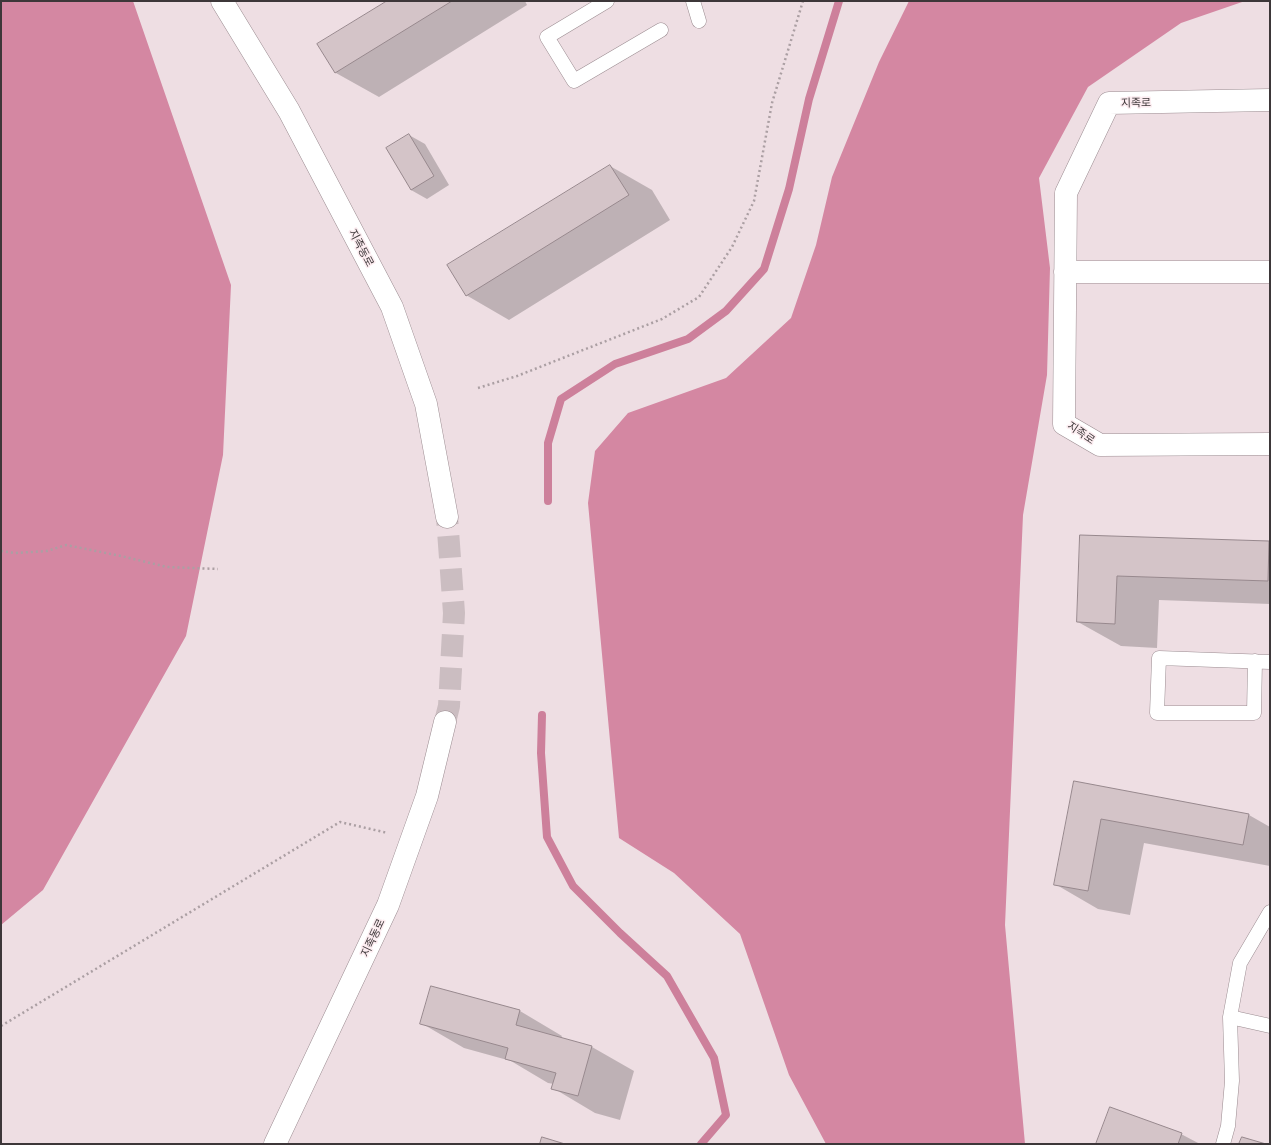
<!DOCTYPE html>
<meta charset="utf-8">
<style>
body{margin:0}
#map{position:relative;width:1271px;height:1145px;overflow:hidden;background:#eedee3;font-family:"Golos Text",sans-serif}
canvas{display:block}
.frame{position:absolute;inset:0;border:2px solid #3d3739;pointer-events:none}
</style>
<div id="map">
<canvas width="1271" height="1145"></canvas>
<div class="frame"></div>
</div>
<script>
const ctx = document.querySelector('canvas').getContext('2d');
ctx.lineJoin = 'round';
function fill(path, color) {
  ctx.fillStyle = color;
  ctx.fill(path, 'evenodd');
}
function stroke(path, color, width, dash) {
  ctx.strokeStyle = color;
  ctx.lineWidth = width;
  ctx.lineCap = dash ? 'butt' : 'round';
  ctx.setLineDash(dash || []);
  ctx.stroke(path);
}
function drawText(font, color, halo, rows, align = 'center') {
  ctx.font = font + ' "Golos Text","Noto Sans KR",sans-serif';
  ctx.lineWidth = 3;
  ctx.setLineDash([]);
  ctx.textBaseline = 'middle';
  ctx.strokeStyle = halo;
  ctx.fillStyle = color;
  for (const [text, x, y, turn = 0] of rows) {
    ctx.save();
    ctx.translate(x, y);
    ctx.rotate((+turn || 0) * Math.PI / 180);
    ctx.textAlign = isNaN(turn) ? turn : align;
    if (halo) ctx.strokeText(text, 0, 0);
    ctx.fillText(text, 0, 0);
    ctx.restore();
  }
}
fill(new Path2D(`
 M 1,1 L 133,1 L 231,285 L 223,455 L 186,636 L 43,890 L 1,925 Z
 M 909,1 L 1245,1 L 1181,23 L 1088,87 L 1039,178 L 1050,268 L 1047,375 L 1023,515 L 1005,925 L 1025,1144 L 826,1144 L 789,1075 L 740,934 L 674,873 L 619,838 L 588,503 L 595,451 L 628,413 L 726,378 L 791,318 L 816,245 L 832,177 L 879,62 Z`), '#d487a2');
fill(new Path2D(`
 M 389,1 L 525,1 L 527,5 L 379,97 L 336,73 L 319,45 Z
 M 409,135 L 425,144 L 449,185 L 427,199 L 411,190 Z
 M 610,166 L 652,190 L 670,220 L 509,320 L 466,295 Z
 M 1081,536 L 1269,542 L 1270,543 L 1270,604 L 1159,600 L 1157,648 L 1121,646 L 1078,622 Z
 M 1074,782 L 1249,815 L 1270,827 L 1270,866 L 1144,843 L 1130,915 L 1098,909 L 1055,884 Z
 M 520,1011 L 562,1036 L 561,1038 L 592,1047 L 634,1071 L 620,1120 L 595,1113 L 553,1088 L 554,1084 L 548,1083 L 511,1061 L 464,1048 L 421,1023 Z
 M 1181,1134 L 1200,1144 L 1098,1144 Z`), '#0003');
stroke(new Path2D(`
 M 548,501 L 548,443 L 561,399 L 615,364 L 688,339 L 726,311 L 764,269 L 789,189 L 809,99 L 839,1
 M 542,715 L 541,753 L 547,837 L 573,886 L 620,933 L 667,976 L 714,1058 L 726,1115 L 701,1144`), '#cd809b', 8);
const building = new Path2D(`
 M 387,1 L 452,1 L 335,73 L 317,44 Z
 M 409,134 L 434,176 L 411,190 L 386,148 Z
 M 610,165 L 629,195 L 466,296 L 447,265 Z
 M 1080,535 L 1269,541 L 1268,581 L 1117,576 L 1115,624 L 1077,622 Z
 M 1074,781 L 1249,814 L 1243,845 L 1101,819 L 1088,891 L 1054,885 Z
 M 431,986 L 520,1010 L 516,1025 L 592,1046 L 578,1096 L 551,1089 L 556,1073 L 505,1059 L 508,1048 L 420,1024 Z
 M 1110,1107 L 1182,1133 L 1178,1144 L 1096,1144 Z
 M 542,1137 L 565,1144 L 540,1144 Z
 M 1242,1137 L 1266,1144 L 1239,1144 Z`);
fill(building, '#d4c4c8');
stroke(building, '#97888d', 1);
stroke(new Path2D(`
 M 445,722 L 449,706 L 454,613 L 447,517`), '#cbbdc1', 22, [22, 11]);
const service = new Path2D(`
 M 607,1 L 547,37 L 574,81 L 661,30
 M 693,1 L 699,21
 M 1255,661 L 1254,713 L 1157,713 L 1159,658 L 1270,662
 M 1230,1017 L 1270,1026
 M 1223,1144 L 1228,1126 L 1232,1081 L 1230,1017 L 1240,963 L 1270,912`);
const minor = new Path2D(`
 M 222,1 L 289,111 L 392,307 L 426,404 L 447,517
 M 1270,100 L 1109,103 L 1066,193 L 1064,424 L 1100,445 L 1270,444
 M 1065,272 L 1270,272
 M 275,1144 L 388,905 L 427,796 L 445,722`);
stroke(service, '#9b8c91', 15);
stroke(minor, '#9b8c91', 23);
stroke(new Path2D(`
 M 478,388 L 517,376 L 662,319 L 699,297 L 732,247 L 754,201 L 772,103 L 803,1
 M 1,551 L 15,553 L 47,551 L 66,545 L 121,556 L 167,567 L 218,569
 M 1,1026 L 340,822 L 388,833`), '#ab9fa3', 2.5, [2, 3]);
stroke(service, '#fff', 14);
stroke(minor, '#fff', 22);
drawText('11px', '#3d3739', '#fcecf0', [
 ["지족로",1136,103,-1],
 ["지족동로",361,248,62],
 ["지족로",1081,433,34],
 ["지족동로",373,938,-65]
]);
</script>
